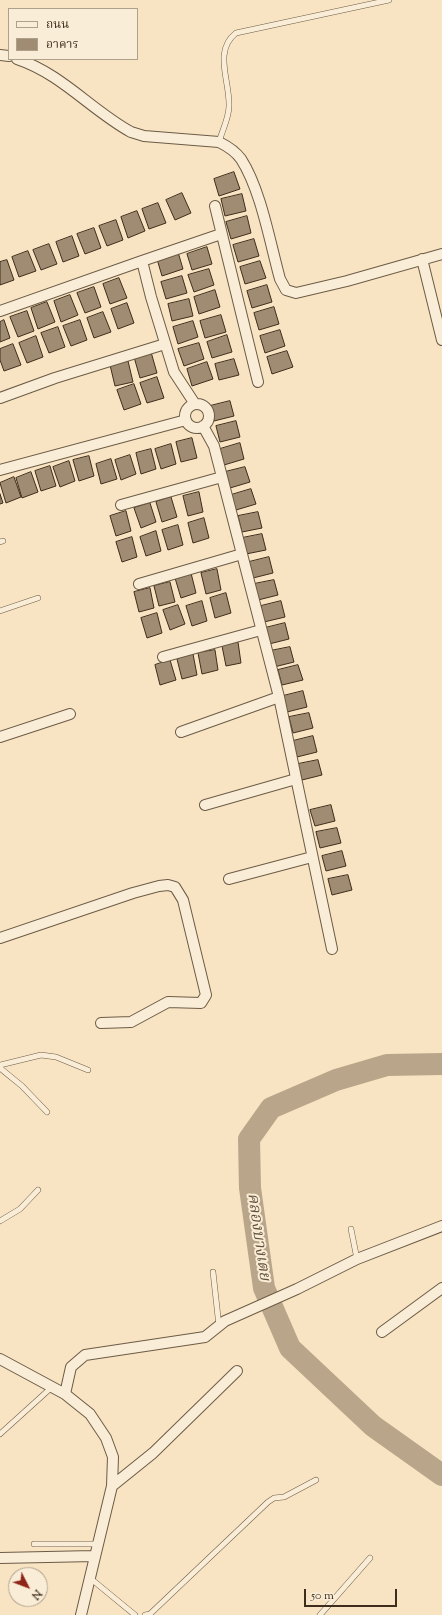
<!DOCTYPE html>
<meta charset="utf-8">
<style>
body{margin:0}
#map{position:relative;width:442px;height:1615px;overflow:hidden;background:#f8e4c2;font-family:"Sorts Mill Goudy","Noto Serif Thai",serif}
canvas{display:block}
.legend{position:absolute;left:8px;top:8px;width:130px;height:52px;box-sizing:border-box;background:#faedd7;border:1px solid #afa08c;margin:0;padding:5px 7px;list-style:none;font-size:12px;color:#3e2d1c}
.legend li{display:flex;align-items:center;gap:8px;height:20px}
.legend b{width:20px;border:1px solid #afa08c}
.north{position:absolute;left:8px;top:1567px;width:40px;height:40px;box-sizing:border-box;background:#faedd7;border:1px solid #afa08c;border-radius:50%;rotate:132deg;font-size:11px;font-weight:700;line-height:16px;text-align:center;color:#3e2d1c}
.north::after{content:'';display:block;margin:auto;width:14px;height:18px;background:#8f2418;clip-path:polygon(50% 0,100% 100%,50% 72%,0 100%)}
.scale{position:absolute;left:304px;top:1589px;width:93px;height:18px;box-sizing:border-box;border:2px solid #3e2d1c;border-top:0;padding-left:5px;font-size:12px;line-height:14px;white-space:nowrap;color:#3e2d1c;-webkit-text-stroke:3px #faedd7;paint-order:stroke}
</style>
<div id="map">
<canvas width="442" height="1615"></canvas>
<ul class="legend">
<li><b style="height:5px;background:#faedd7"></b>ถนน</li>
<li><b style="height:11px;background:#9f8c72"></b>อาคาร</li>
</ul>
<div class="north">N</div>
<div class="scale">50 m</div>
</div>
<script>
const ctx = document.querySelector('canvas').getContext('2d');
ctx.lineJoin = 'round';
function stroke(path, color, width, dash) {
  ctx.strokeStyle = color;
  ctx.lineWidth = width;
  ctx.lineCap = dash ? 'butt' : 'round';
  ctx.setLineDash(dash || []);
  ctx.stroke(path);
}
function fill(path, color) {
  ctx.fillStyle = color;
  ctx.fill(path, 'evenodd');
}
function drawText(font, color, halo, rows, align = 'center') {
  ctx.font = font + ' "Sorts Mill Goudy","Noto Serif Thai",serif';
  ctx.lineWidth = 4;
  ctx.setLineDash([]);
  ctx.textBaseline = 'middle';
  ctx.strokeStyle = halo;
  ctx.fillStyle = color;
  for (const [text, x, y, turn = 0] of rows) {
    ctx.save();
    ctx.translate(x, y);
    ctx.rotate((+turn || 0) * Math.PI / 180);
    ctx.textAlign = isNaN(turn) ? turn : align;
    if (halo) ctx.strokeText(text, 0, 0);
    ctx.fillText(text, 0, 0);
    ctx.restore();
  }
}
stroke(new Path2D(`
 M 442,1064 L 387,1065 L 336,1080 L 271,1108 L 249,1139 L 250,1188 L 264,1288 L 290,1348 L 373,1426 L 442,1475`), '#b9a68a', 22);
const building = new Path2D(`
 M 234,172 L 240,189 L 219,196 L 214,179 Z
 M 182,193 L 191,213 L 175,220 L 166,200 Z
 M 242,194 L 246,211 L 225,216 L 221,199 Z
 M 158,203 L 166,223 L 149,229 L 142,209 Z
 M 137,211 L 145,231 L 128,238 L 121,217 Z
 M 247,216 L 251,233 L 231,239 L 226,222 Z
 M 116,220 L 123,240 L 107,246 L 99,226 Z
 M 94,228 L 101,248 L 85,254 L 77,234 Z
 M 72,236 L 79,256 L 63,262 L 56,242 Z
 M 254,239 L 259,256 L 238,262 L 233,245 Z
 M 49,244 L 57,264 L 41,270 L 33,250 Z
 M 207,247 L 212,264 L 192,270 L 187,254 Z
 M 28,251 L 36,271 L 19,277 L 12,257 Z
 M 178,252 L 183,269 L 162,276 L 157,259 Z
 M 7,260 L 14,280 L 0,285 L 0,262 Z
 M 260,261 L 266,278 L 245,284 L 240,267 Z
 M 209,269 L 214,285 L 194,292 L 188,275 Z
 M 182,276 L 187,293 L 166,299 L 161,282 Z
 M 119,278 L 127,298 L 110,304 L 103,284 Z
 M 267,285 L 272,302 L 252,308 L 247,291 Z
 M 94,287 L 101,307 L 85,313 L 77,293 Z
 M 215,290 L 220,307 L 199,314 L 194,297 Z
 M 70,295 L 78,315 L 61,322 L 54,301 Z
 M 189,299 L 193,316 L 172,321 L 168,304 Z
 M 47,302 L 55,322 L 38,329 L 31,308 Z
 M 127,303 L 134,323 L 118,329 L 111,309 Z
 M 274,307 L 279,324 L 259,330 L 254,313 Z
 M 27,311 L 34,331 L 18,337 L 10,317 Z
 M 103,312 L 111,332 L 94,338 L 87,318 Z
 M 221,315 L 226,332 L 205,338 L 200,321 Z
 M 4,320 L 10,338 L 0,342 L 0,322 Z
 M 80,320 L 87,340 L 71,346 L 63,326 Z
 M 193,321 L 198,337 L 178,344 L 173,327 Z
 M 58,327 L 65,347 L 49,353 L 41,333 Z
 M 280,330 L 285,346 L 265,353 L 260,336 Z
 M 227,335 L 232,352 L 212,358 L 207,342 Z
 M 36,336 L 43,357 L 27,363 L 19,343 Z
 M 199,343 L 204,359 L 184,366 L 178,349 Z
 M 13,344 L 21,365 L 4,371 L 0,360 L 0,349 Z
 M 287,351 L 293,367 L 272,374 L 267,357 Z
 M 151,352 L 157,373 L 140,378 L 134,357 Z
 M 234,359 L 239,375 L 219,380 L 215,364 Z
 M 128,361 L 133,382 L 115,386 L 110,365 Z
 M 207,362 L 213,379 L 192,386 L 187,369 Z
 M 157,377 L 164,398 L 147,403 L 140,383 Z
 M 134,384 L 141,404 L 124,410 L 117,390 Z
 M 230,401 L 234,416 L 214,421 L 210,406 Z
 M 236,421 L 240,437 L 220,442 L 216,426 Z
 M 192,438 L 197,458 L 181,462 L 176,442 Z
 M 240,443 L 244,459 L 224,465 L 220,449 Z
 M 171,444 L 176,464 L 161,469 L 155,449 Z
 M 151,449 L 156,469 L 141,474 L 136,453 Z
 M 130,455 L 136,474 L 121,480 L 115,460 Z
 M 89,456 L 94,476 L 79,481 L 73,460 Z
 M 111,459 L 117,479 L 101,484 L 96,464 Z
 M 69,461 L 75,481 L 60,487 L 53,467 Z
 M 50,466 L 56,486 L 41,491 L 35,471 Z
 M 245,467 L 250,482 L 230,488 L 225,472 Z
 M 31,472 L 38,492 L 22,498 L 16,478 Z
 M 14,477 L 21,497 L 6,503 L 0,483 Z
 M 251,489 L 256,504 L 236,510 L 231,495 Z
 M 199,492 L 203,512 L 188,516 L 183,496 Z
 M 0,494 L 3,503 L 0,504 Z
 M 171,497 L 177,517 L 162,522 L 156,502 Z
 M 150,503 L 156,522 L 141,528 L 134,508 Z
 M 126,511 L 131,531 L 116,536 L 110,516 Z
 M 258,512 L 262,528 L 242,532 L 238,516 Z
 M 204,518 L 209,538 L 193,543 L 188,523 Z
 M 178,525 L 183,545 L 168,550 L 162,530 Z
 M 156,531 L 161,551 L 146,556 L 140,537 Z
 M 262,534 L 266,550 L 246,554 L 242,538 Z
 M 132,537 L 137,557 L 122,562 L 116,542 Z
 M 269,557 L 273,573 L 253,578 L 249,562 Z
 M 217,569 L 221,590 L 206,594 L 201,573 Z
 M 191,573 L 196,593 L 181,598 L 175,578 Z
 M 274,580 L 278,595 L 258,600 L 254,584 Z
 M 170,582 L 175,602 L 159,606 L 154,586 Z
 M 150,588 L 154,608 L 139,612 L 134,592 Z
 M 226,593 L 231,613 L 215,618 L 210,598 Z
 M 202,601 L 207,621 L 192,626 L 186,606 Z
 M 281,601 L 285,617 L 264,622 L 261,606 Z
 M 178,605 L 185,624 L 170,630 L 163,610 Z
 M 157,613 L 162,633 L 147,638 L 141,618 Z
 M 285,623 L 289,639 L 269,644 L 265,628 Z
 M 238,642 L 241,663 L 226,666 L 222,646 Z
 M 290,647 L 294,662 L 274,667 L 270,651 Z
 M 215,650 L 218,670 L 202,674 L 198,653 Z
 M 193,654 L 197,675 L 182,679 L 177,659 Z
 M 170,660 L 176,680 L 160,685 L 155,665 Z
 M 298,665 L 303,680 L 282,685 L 278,670 Z
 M 303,691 L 307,707 L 287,712 L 283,696 Z
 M 309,713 L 313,728 L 293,733 L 289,717 Z
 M 313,736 L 317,752 L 297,757 L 293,741 Z
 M 318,760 L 322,775 L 302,780 L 298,764 Z
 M 331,805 L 335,821 L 315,826 L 310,810 Z
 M 337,828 L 341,843 L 320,848 L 316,832 Z
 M 342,851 L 346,866 L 326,871 L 322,856 Z
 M 348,875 L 352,890 L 332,895 L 328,879 Z`);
fill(building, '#9f8c72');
stroke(building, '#3e2d1c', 1);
const service = new Path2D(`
 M 219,142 C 222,131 229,118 229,106 C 230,81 213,51 236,33 L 389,0
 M 0,542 L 3,541
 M 0,611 L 38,598
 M 0,1065 L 41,1055 L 56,1057 L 88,1070
 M 0,1068 L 22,1086 L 47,1112
 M 0,1221 L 20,1209 L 38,1190
 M 351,1229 L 357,1259
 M 213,1272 L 219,1326
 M 0,1434 L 52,1387
 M 34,1544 L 97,1544
 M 90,1578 L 135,1615
 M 145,1615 L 150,1614 L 268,1502 L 274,1498 L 284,1497 L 316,1480
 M 320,1615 L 370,1558`);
const minor = new Path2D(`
 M 0,55 L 9,56
 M 17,59 C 62,74 91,110 131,132 L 144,136 L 219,142 C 227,146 236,152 241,159 C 261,190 270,243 280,279 L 286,290 L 296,293 L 347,281 L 442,254
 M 215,206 L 258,382
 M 422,259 L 442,340
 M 0,311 L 142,261
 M 0,398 L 55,378 L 165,344
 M 195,404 L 174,372 L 151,297 L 142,261 L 221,234
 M185 416a12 12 0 1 1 24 0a12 12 0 1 1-24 0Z
 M 203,426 L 214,446 L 279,697 L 332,949
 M 0,470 L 186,420
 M 121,505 L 222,477
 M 139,584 L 242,554
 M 163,657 L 261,630
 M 181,732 L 279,697
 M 0,737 L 70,714
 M 205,805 L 296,779
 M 229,879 L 312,857
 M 0,938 L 133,893 L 159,886 L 168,885 L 175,887 L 183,900 L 206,995 L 201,1003 L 168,1002 L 131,1022 L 101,1023
 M 382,1332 L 442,1288
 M 0,1359 L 65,1394 L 90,1414 L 106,1438 L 113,1457 L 112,1486 L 81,1615
 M 65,1394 L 71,1367 L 85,1355 L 205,1337 L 225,1321 L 297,1289 L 357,1259 L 442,1226
 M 112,1486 L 153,1453 L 237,1371
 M 0,1558 L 94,1556`);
stroke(service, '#6c5b46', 6);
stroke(minor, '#6c5b46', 12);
stroke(service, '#faedd7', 5);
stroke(minor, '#faedd7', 10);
drawText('italic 16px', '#63513d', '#faedd7', [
 ["คลองบางเตย",257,1237,82]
]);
</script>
